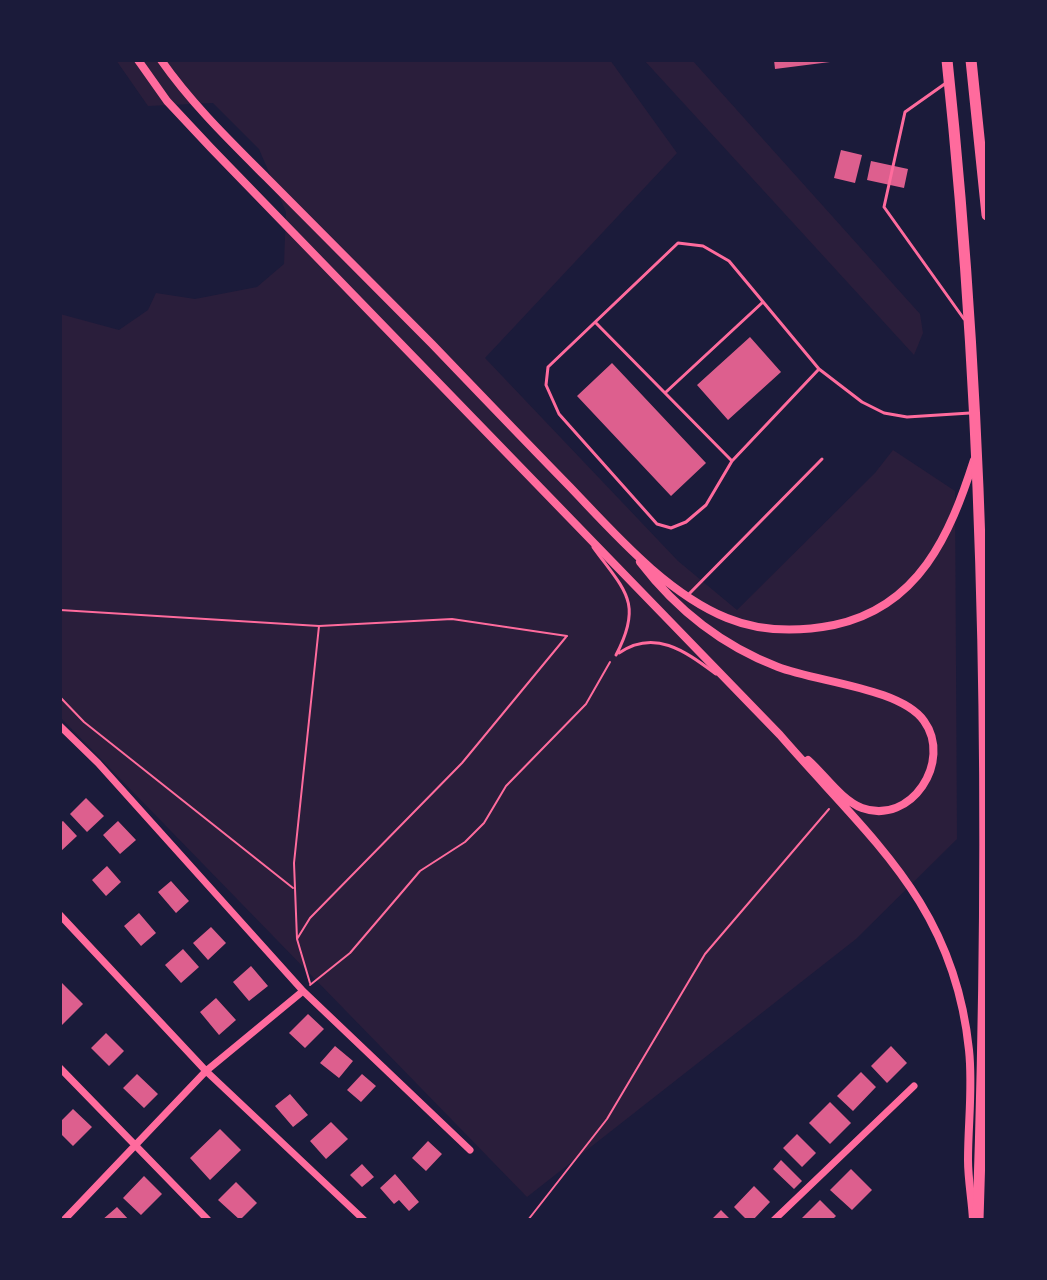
<!DOCTYPE html>
<style>
body{margin:0}
#map{position:relative;width:1047px;height:1280px;overflow:hidden;background:#1b1b3a;font-family:Helvetica,sans-serif}
canvas{display:block}
.frame{position:absolute;inset:0;border:62px solid #1b1b3a;pointer-events:none}
</style>
<div id="map">
<canvas width="1047" height="1280"></canvas>
<div class="frame"></div>
</div>
<script>
const ctx = document.querySelector('canvas').getContext('2d');
ctx.lineJoin = 'round';
function fill(path, color) {
  ctx.fillStyle = color;
  ctx.fill(path, 'evenodd');
}
function stroke(path, color, width, dash) {
  ctx.strokeStyle = color;
  ctx.lineWidth = width;
  ctx.lineCap = dash ? 'butt' : 'round';
  ctx.setLineDash(dash || []);
  ctx.stroke(path);
}
fill(new Path2D(`
 M 116,60 L 610,60 L 677,153 L 485,358 L 678,561 L 737,610 L 875,473 L 893,450 L 955,491 L 957,839 L 856,939 L 527,1197 L 60,717 L 60,314 L 119,330 L 148,310 L 156,293 L 195,299 L 257,287 L 284,264 L 286,212 L 259,149 L 213,103 L 148,106 Z
 M 644,60 L 692,60 L 920,314 L 923,333 L 914,355 Z`), '#2a1e3b');
fill(new Path2D(`
 M 774,60 L 830,60 L 830,62 L 775,69 Z
 M 841,150 L 862,155 L 855,183 L 834,178 Z
 M 871,161 L 908,169 L 904,188 L 867,180 Z
 M 750,337 L 781,372 L 728,420 L 697,385 Z
 M 612,363 L 706,463 L 671,496 L 577,396 Z
 M 86,798 L 104,816 L 87,832 L 70,814 Z
 M 63,821 L 77,836 L 60,852 L 60,823 Z
 M 118,821 L 136,840 L 120,854 L 103,835 Z
 M 107,866 L 121,882 L 106,896 L 92,880 Z
 M 171,881 L 189,901 L 176,913 L 158,892 Z
 M 139,913 L 156,933 L 141,946 L 124,926 Z
 M 211,927 L 226,943 L 208,960 L 193,943 Z
 M 183,949 L 199,967 L 181,983 L 165,965 Z
 M 251,966 L 268,986 L 249,1001 L 233,982 Z
 M 62,983 L 83,1004 L 62,1025 L 60,1023 Z
 M 216,998 L 236,1020 L 219,1035 L 200,1012 Z
 M 308,1014 L 324,1029 L 305,1048 L 289,1033 Z
 M 106,1033 L 124,1051 L 109,1066 L 91,1048 Z
 M 335,1046 L 353,1061 L 339,1078 L 320,1063 Z
 M 891,1046 L 907,1063 L 887,1083 L 871,1066 Z
 M 861,1072 L 876,1087 L 853,1111 L 837,1096 Z
 M 137,1074 L 158,1094 L 144,1108 L 123,1088 Z
 M 362,1074 L 376,1086 L 361,1102 L 347,1090 Z
 M 290,1094 L 308,1115 L 293,1127 L 275,1106 Z
 M 830,1102 L 851,1123 L 830,1144 L 809,1123 Z
 M 73,1109 L 92,1127 L 73,1146 L 60,1133 L 60,1122 Z
 M 331,1122 L 348,1139 L 326,1159 L 310,1141 Z
 M 220,1129 L 241,1150 L 210,1180 L 190,1158 Z
 M 797,1134 L 816,1153 L 802,1167 L 783,1148 Z
 M 428,1141 L 442,1154 L 426,1171 L 412,1158 Z
 M 781,1160 L 802,1181 L 794,1189 L 773,1169 Z
 M 362,1164 L 374,1177 L 362,1187 L 350,1175 Z
 M 851,1169 L 872,1190 L 852,1210 L 830,1190 Z
 M 395,1174 L 419,1202 L 409,1211 L 399,1200 L 394,1204 L 380,1188 Z
 M 144,1176 L 162,1194 L 141,1215 L 123,1198 Z
 M 236,1182 L 257,1203 L 240,1220 L 218,1200 Z
 M 754,1186 L 770,1202 L 753,1220 L 747,1220 L 734,1207 Z
 M 820,1200 L 836,1216 L 832,1220 L 800,1220 Z
 M 117,1207 L 129,1220 L 102,1220 Z
 M 721,1210 L 731,1220 L 711,1220 Z`), '#dd5f8e');
stroke(new Path2D(`
 M 60,610 L 319,626 L 452,619 L 567,636
 M 60,697 L 84,722 L 293,888
 M 297,939 L 310,918 L 462,763 L 566,637
 M 310,983 L 297,939 L 294,863 L 319,626
 M 310,985 L 350,953 L 420,871 L 465,842 L 484,823 L 506,786 L 586,704 L 610,662
 M 528,1220 L 607,1119 L 705,954 L 829,809`), '#ff6b9d', 2);
stroke(new Path2D(`
 M 946,83 L 905,112 L 884,207 L 964,319
 M 595,322 L 732,461
 M 819,369 L 732,461 L 706,505 L 686,522 L 671,528 L 657,524 L 559,414 L 546,385 L 548,367 L 678,243 L 703,246 L 729,261 L 819,369 L 862,402 L 884,413 L 907,417 L 970,413
 M 666,392 L 763,302
 M 593,547 C 624,590 644,602 616,655
 M 687,596 L 822,459
 M 619,653 C 655,628 686,652 716,674`), '#ff6b9d', 3);
stroke(new Path2D(`
 M 60,726 L 98,763 L 303,991 L 470,1150
 M 60,915 L 206,1071 L 364,1220
 M 60,1068 L 208,1220
 M 64,1220 L 206,1071 L 303,991
 M 774,1220 L 914,1086`), '#ff6b9d', 7);
stroke(new Path2D(`
 M 138,60 L 167,101 L 211,148 L 780,735 C 870,839 954,903 969,1050 C 973,1087 968,1123 968,1160 C 968,1180 972,1200 973,1220
 M 161,60 C 191,103 229,140 266,177 C 321,233 377,288 432,344 C 478,392 524,440 570,487 C 615,534 666,593 727,618 C 761,632 798,632 834,625 C 919,607 950,535 974,460
 M 640,562 C 676,609 723,646 778,667 C 817,682 901,688 924,721 C 953,761 911,826 862,808 C 841,800 824,774 808,760`), '#ff6b9d', 8);
stroke(new Path2D(`
 M 947,60 C 988,445 991,833 978,1220
 M 971,60 L 987,215`), '#ff6b9d', 11);
</script>
